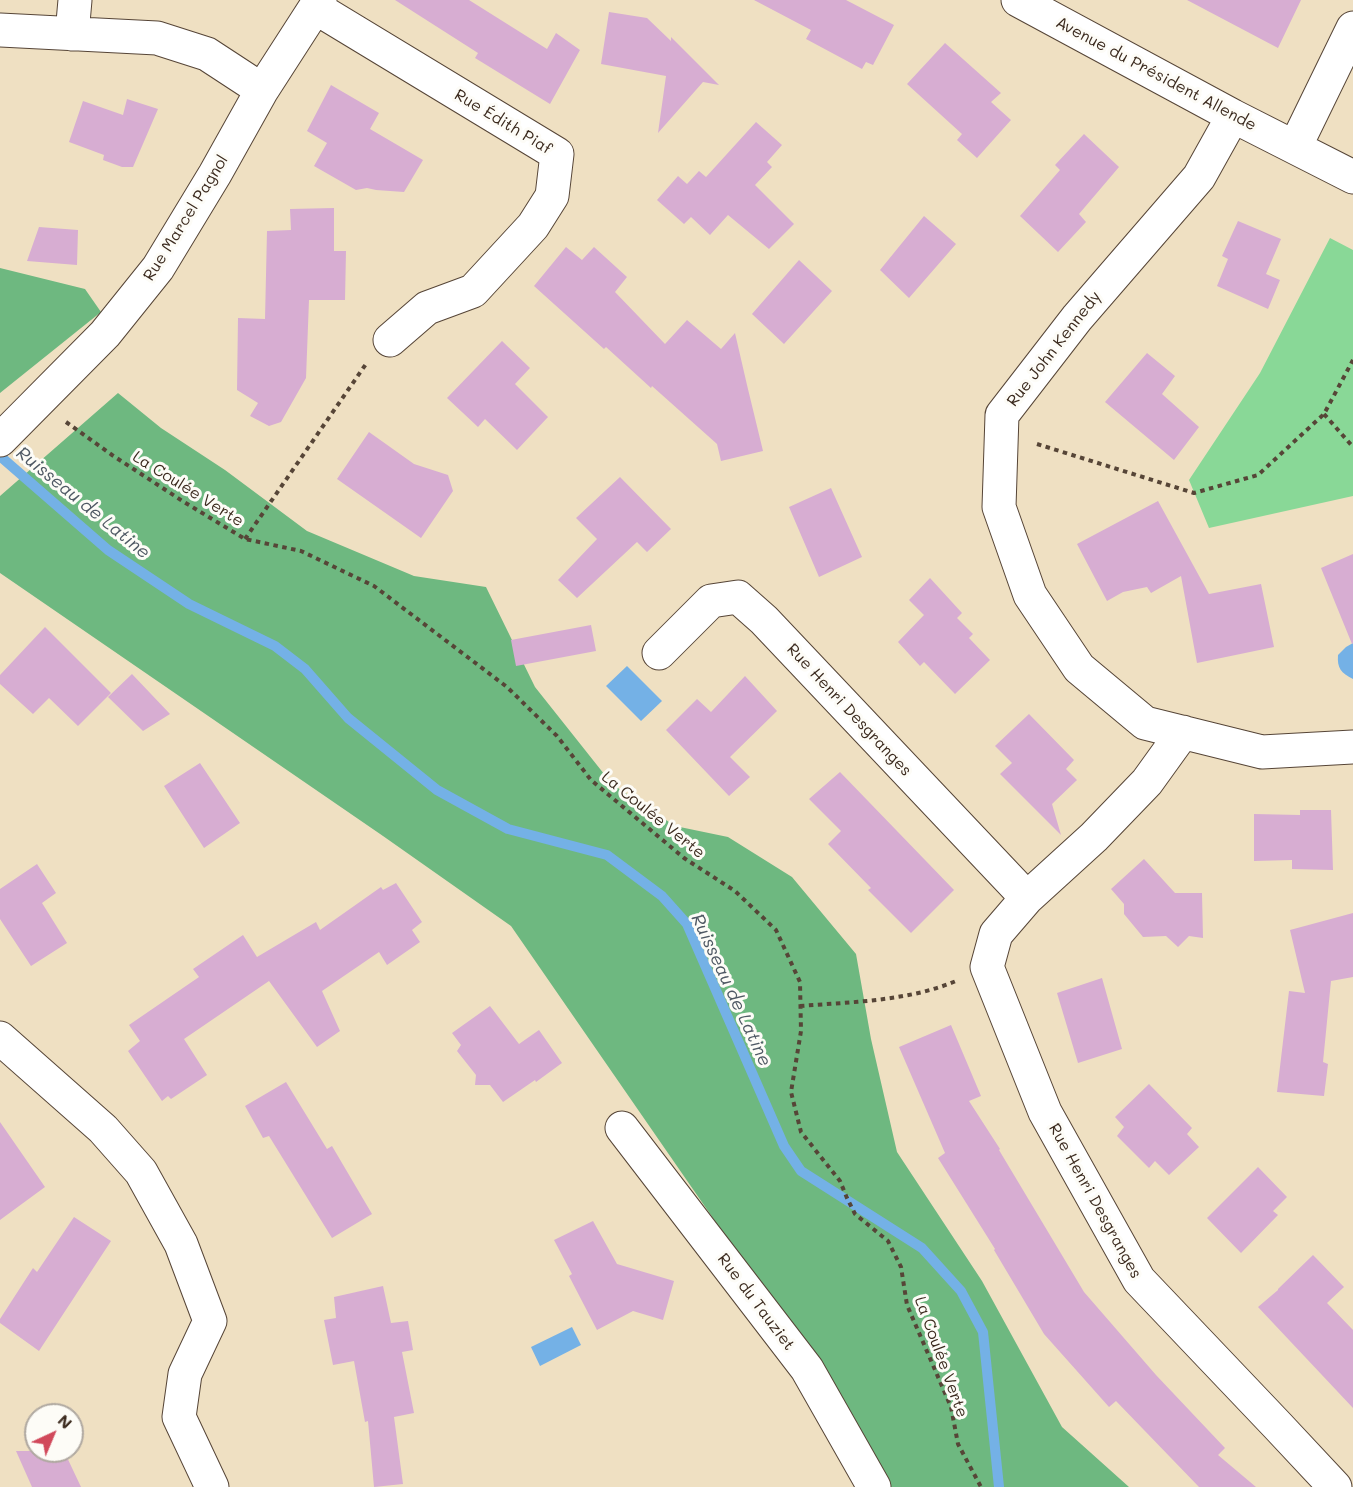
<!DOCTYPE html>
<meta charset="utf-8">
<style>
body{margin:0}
#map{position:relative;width:1353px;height:1487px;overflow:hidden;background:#efe0c2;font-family:Mali,sans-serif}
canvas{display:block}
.north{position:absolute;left:24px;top:1403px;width:60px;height:60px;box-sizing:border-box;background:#fdfcf7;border:2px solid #afa8a0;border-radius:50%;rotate:44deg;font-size:16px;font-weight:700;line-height:24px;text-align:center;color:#3b2a1e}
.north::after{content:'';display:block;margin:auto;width:21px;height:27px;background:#d1495b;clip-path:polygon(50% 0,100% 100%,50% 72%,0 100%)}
</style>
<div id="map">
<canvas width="1353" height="1487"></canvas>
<div class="north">N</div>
</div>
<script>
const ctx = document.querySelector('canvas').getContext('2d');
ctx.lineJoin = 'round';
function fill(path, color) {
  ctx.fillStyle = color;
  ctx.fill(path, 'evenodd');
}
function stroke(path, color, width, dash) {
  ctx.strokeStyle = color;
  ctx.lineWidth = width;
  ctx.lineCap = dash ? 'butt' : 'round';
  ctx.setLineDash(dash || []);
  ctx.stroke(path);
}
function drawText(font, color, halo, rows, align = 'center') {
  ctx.font = font + ' Mali,sans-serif';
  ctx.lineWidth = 6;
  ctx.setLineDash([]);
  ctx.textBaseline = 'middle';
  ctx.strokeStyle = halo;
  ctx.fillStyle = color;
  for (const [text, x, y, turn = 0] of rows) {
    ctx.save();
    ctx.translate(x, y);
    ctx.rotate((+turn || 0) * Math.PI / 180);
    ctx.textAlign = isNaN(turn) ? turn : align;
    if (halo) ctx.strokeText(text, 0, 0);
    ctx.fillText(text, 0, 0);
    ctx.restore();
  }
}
fill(new Path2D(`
 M 1330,238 L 1353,250 L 1353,496 L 1209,528 L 1189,480 L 1260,373 Z`), '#89d897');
fill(new Path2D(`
 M 0,268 L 85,289 L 101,312 L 0,393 Z
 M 118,393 L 161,428 L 225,470 L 307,531 L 414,576 L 486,587 L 535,687 L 612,784 L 675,826 L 728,837 L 792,877 L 856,954 L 871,1039 L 897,1152 L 982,1281 L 1062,1427 L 1129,1487 L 885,1487 L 829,1386 L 511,926 L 383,836 L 0,573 L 0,496 Z`), '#6eb880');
fill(new Path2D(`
 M 1353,643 L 1353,679 C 1341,673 1337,668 1338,655 L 1346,647 Z
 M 627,666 L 662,701 L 641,721 L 606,686 Z
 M 572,1327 L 581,1345 L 540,1366 L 531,1347 Z`), '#74b1e6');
stroke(new Path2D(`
 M 0,456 L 108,550 L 189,604 L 275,646 L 305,669 L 348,718 L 437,790 L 508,829 L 607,855 L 662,896 L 687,924 L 784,1146 L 801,1171 L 922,1248 L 961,1291 L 983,1332 L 999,1487`), '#74b1e6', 10);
fill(new Path2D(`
 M 395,0 L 469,0 L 547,49 L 556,33 L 580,50 L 550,104 L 475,58 L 478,53 Z
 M 754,0 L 846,0 L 894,25 L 873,65 L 866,62 L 862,69 L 806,39 L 811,30 Z
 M 1187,0 L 1301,0 L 1278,48 Z
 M 609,12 L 647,18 L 671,41 L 671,37 L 719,85 L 703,82 L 658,133 L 666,76 L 601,64 Z
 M 945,43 L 1001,93 L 991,102 L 1011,120 L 977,158 L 957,140 L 962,134 L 907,84 Z
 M 331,85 L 379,113 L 370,129 L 423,160 L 404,192 L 376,190 L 367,188 L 356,190 L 314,166 L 327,143 L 307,131 Z
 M 127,99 L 158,109 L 133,167 L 122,167 L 103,160 L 104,155 L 69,142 L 83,101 L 123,115 Z
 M 756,122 L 782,145 L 767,162 L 772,167 L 755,185 L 794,224 L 769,249 L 728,215 L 710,235 L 691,217 L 684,224 L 657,200 L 678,176 L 687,184 L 699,171 L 706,177 Z
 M 1084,134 L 1119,167 L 1079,214 L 1086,222 L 1058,252 L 1020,216 L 1060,170 L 1055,165 Z
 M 334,208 L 334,251 L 346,251 L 345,300 L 309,300 L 306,378 L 281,422 L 269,426 L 250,416 L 258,403 L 237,390 L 238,318 L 265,319 L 267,231 L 291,230 L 290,209 Z
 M 924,216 L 956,244 L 909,298 L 880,270 Z
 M 1238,221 L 1281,239 L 1266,274 L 1280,280 L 1268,309 L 1217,286 L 1228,259 L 1222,256 Z
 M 39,227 L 78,230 L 77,265 L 27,261 Z
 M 566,247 L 582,260 L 594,247 L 627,277 L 615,292 L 665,344 L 687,320 L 721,349 L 735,333 L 747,385 L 763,451 L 721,461 L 717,444 L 652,386 L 651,388 L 606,347 L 604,349 L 534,286 Z
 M 799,260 L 832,291 L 784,344 L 752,314 Z
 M 502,341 L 530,368 L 515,384 L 548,417 L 517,450 L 485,419 L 478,427 L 447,398 Z
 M 1147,353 L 1175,376 L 1162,394 L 1199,427 L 1174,460 L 1105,402 Z
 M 369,432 L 414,464 L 448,475 L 453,491 L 421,538 L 337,479 Z
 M 620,477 L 671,529 L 647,552 L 637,542 L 577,598 L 558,580 L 597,539 L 576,518 Z
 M 831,488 L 862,557 L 819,577 L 789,507 Z
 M 1158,501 L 1209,594 L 1261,584 L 1274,647 L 1197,663 L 1181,576 L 1151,593 L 1147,587 L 1123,592 L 1107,601 L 1077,544 Z
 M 1353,554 L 1353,643 L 1352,644 L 1321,568 Z
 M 930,578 L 962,613 L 957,618 L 973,634 L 969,638 L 990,660 L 955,694 L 924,662 L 920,666 L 898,642 L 924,615 L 909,600 Z
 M 591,625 L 596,651 L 516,666 L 511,640 Z
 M 45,627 L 111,693 L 78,726 L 49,698 L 33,714 L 0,684 L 0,675 Z
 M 132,674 L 170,714 L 143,731 L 108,697 Z
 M 745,676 L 777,711 L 730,757 L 750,777 L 729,796 L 666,730 L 697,699 L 711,712 Z
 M 1029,714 L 1074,760 L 1066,769 L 1077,780 L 1052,804 L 1061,835 L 1000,774 L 1012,763 L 995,746 Z
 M 200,763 L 240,823 L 204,848 L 164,786 Z
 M 840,772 L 954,890 L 911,933 L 868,890 L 871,888 L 828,844 L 841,831 L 809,799 Z
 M 1300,810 L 1331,810 L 1333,870 L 1292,869 L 1292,860 L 1254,861 L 1254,814 L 1300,815 Z
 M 1144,859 L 1175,893 L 1202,893 L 1203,938 L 1189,936 L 1178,947 L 1166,936 L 1143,937 L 1124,914 L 1124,904 L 1111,889 Z
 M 37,864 L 56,893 L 42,903 L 67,943 L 31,966 L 0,919 L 0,889 Z
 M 396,883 L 422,922 L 412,930 L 420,942 L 387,965 L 379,952 L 322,991 L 340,1031 L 317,1047 L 269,981 L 184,1039 L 207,1075 L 171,1099 L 168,1096 L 162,1101 L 128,1051 L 140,1041 L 129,1025 L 199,977 L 193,969 L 243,935 L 257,957 L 316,922 L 320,930 L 381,887 L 383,890 Z
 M 1353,913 L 1353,977 L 1331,981 L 1323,1062 L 1328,1064 L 1324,1096 L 1277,1092 L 1289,991 L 1305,993 L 1290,930 Z
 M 1102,978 L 1122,1049 L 1078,1063 L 1057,993 Z
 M 490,1006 L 519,1044 L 539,1030 L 562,1063 L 536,1082 L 535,1080 L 503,1102 L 490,1085 L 475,1085 L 476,1075 L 457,1051 L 461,1045 L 452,1033 Z
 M 951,1025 L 981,1096 L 969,1101 L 1000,1149 L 999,1150 L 1084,1292 L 1156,1375 L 1225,1448 L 1218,1455 L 1256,1487 L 1199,1487 L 1116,1401 L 1109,1407 L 1044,1334 L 994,1250 L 995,1249 L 938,1158 L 945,1153 L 899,1047 Z
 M 286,1082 L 327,1149 L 332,1146 L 372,1214 L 332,1238 L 269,1136 L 263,1138 L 245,1106 Z
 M 1149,1084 L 1192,1128 L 1187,1134 L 1199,1147 L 1169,1175 L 1155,1161 L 1149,1168 L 1117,1136 L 1124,1127 L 1115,1117 Z
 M 0,1122 L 45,1187 L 0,1220 Z
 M 1258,1167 L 1287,1197 L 1273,1211 L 1278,1215 L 1241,1253 L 1207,1218 Z
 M 74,1217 L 111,1241 L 39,1351 L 0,1323 L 0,1319 L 33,1268 L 37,1272 Z
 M 593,1221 L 617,1264 L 674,1281 L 663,1320 L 633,1311 L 597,1330 L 569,1276 L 572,1274 L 554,1240 Z
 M 1313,1255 L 1344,1287 L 1327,1303 L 1353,1330 L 1353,1408 L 1258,1307 L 1278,1290 L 1278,1289 Z
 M 383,1286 L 391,1323 L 408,1321 L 413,1350 L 402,1352 L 414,1413 L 394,1417 L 403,1484 L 374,1487 L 368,1421 L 365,1422 L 354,1361 L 333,1365 L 324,1320 L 336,1318 L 334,1297 Z
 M 16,1451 L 64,1451 L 81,1487 L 32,1487 Z`), '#d7add2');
const minor = new Path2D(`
 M 1018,0 L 1233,116 L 1353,177
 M 316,8 L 557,154 L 552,196 L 533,226 L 473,291 L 427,308 L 390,340
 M 0,30 L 157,38 L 207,54 L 262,90
 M 72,34 L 75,0
 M 1233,116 L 1199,177 L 1077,318 L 1002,415 L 999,507 L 1030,595 L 1079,668 L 1145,723 L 1262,752 L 1353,747
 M 1295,147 L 1353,28
 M 0,440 L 105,334 L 158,268 L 215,174 L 262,90 L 320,0
 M 659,653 L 711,601 L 738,597 L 764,620 L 1027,898
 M 1183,732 L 1147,782 L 1094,837 L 1027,898 L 996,934 L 987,967 L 1045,1112 L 1139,1280 L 1277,1425 L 1335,1487
 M 0,1038 L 103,1129 L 141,1172 L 181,1244 L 210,1321 L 185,1374 L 179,1417 L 212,1487
 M 622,1128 L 807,1369 L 874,1487`);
stroke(minor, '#564537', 35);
stroke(new Path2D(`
 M 1324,414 L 1353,447
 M 66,422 L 112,455 L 184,502 L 245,539 L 301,551 L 374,586 L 507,687 L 557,736 L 591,780 L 684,858 L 735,891 L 776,930 L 800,982 L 801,1031 L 791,1092 L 801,1132 L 840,1181 L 847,1198 L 855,1214 L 888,1241 L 901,1267 L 907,1305 L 951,1407 L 958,1444 L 981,1487
 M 1037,444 L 1194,493 L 1258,475 L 1324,414 L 1353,360
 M 245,539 L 366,364
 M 800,1006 C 852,1002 909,1001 956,981`), '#564537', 4, [4.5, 4.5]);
stroke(minor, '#fff', 33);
drawText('16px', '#3b2a1e', '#fdfcf7', [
 ["Avenue du Président Allende",1156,74,28],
 ["Rue Édith Piaf",503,122,31],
 ["Rue Marcel Pagnol",186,218,-58],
 ["Rue John Kennedy",1054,349,-52],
 ["La Coulée Verte",188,489,32],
 ["Rue Henri Desgranges",849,710,47],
 ["La Coulée Verte",653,815,39],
 ["Rue Henri Desgranges",1095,1201,61],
 ["Rue du Tauziet",756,1302,53],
 ["La Coulée Verte",941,1357,70]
]);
drawText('italic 18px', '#4f5964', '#fdfcf7', [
 ["Ruisseau de Latine",83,503,39],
 ["Ruisseau de Latine",731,990,65]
]);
</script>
